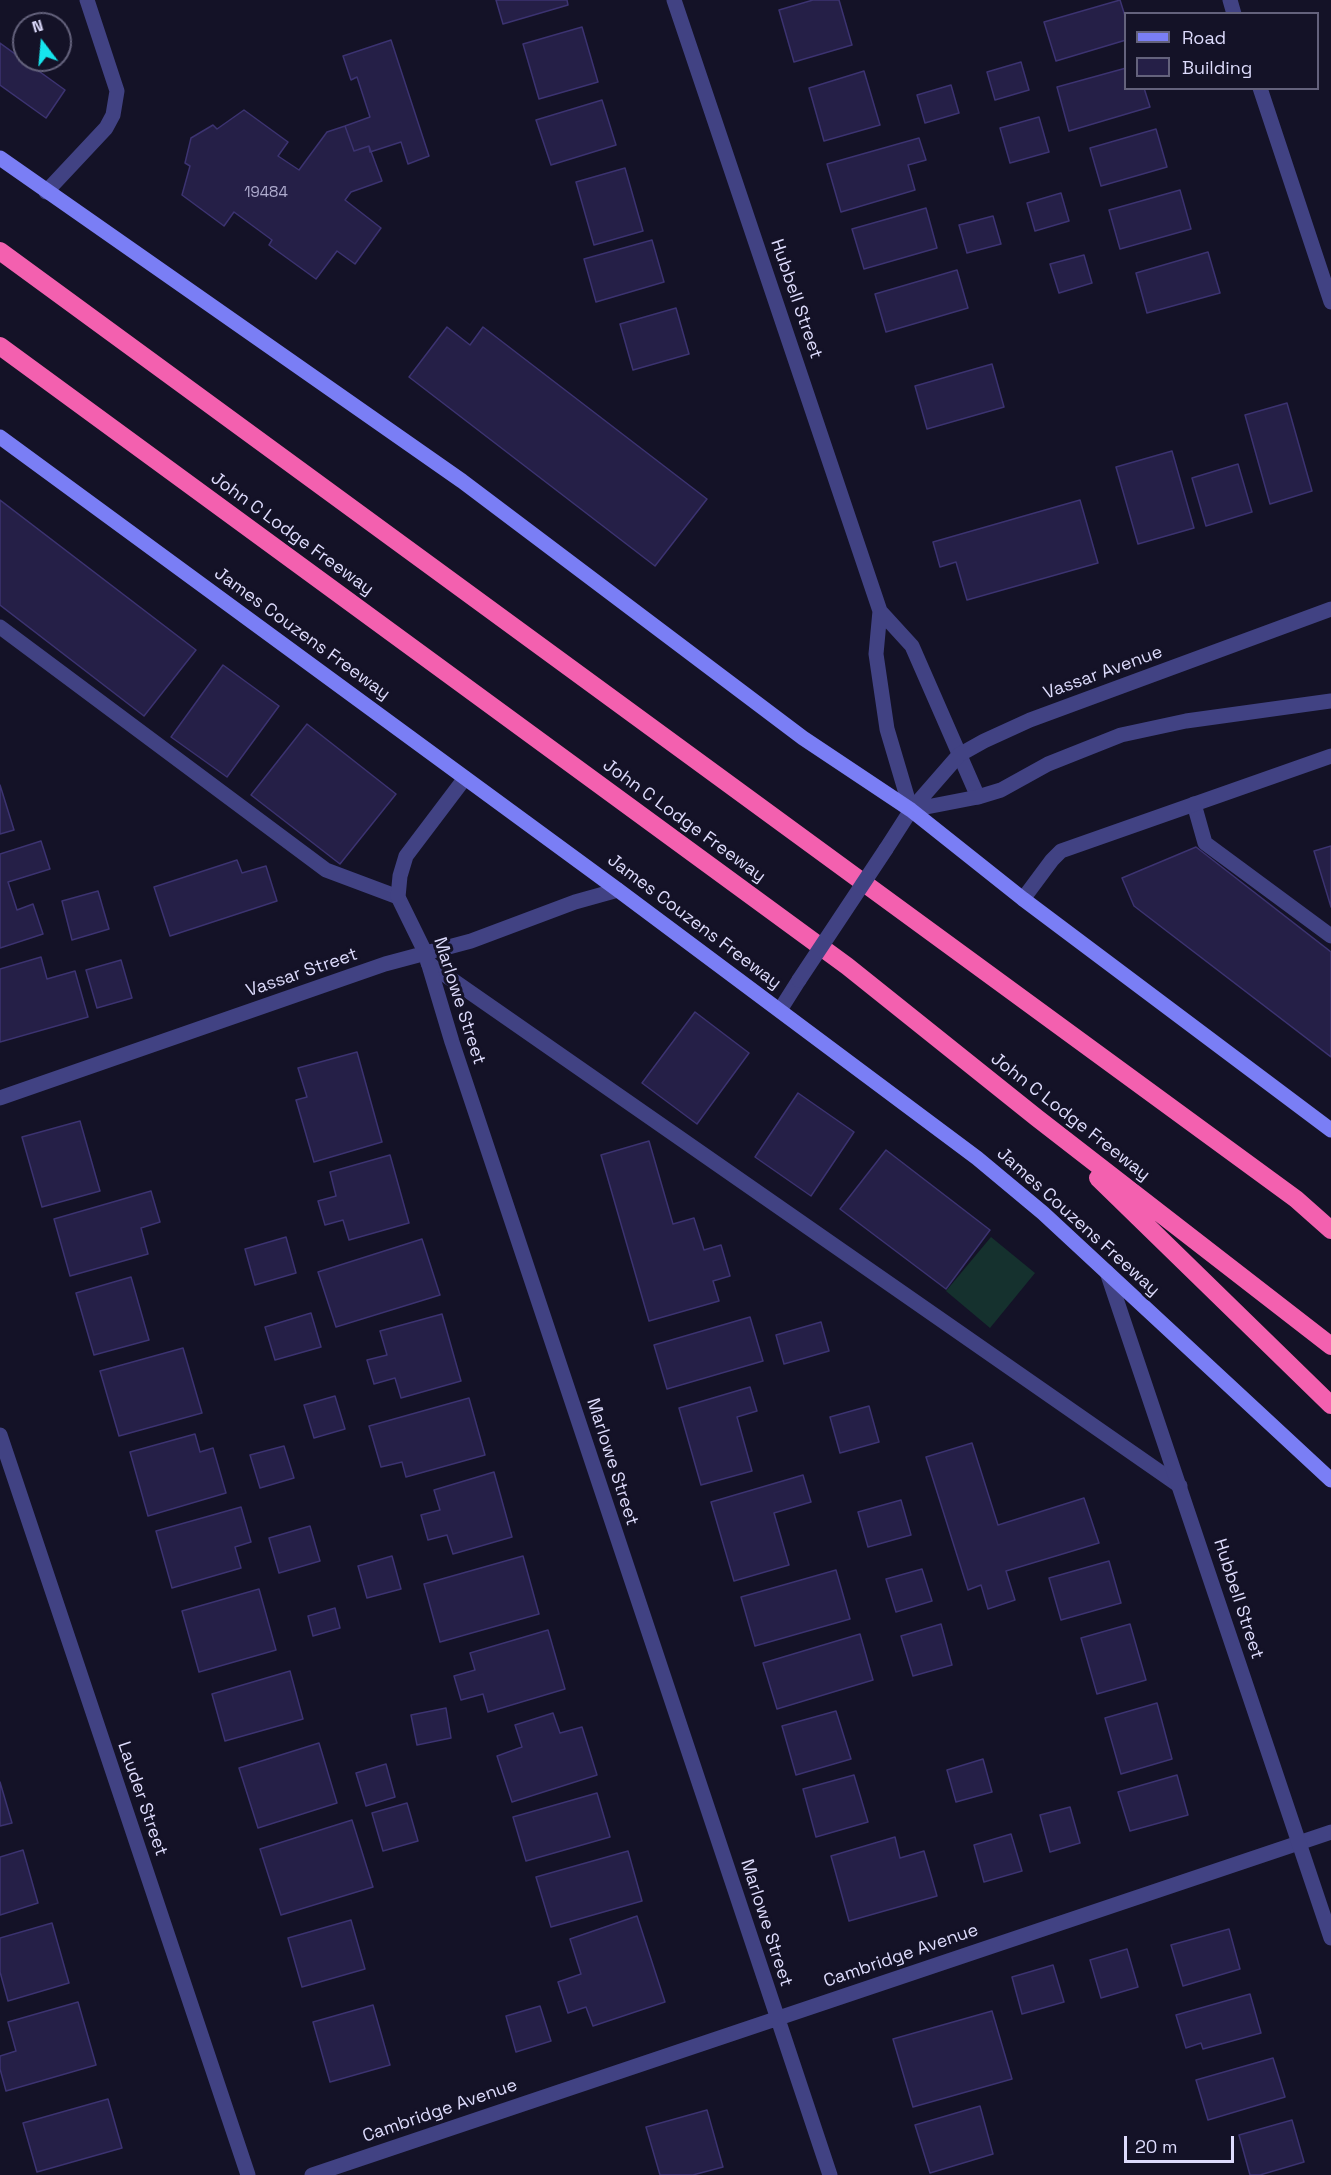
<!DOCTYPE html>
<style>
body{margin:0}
#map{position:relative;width:1331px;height:2175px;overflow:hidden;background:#141227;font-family:"Space Grotesk",sans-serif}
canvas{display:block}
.legend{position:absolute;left:1124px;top:12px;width:195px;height:78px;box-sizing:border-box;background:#141227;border:2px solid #64627c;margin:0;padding:8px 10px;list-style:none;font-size:18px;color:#dddbfc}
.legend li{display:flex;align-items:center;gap:12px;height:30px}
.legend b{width:30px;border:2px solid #64627c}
.north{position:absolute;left:12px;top:12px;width:60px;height:60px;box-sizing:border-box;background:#141227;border:2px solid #64627c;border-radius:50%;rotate:344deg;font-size:16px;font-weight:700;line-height:24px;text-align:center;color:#dddbfc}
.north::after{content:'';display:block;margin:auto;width:21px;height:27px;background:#16e5ed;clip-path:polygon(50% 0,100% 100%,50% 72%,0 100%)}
.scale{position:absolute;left:1124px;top:2136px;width:110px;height:27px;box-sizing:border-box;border:3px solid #dddbfc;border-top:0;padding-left:8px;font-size:18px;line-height:21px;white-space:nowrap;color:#dddbfc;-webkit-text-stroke:4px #141227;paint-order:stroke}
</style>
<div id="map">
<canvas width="1331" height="2175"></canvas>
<ul class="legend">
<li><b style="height:8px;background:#7a7ef5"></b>Road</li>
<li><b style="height:16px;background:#251f47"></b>Building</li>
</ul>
<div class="north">N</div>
<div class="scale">20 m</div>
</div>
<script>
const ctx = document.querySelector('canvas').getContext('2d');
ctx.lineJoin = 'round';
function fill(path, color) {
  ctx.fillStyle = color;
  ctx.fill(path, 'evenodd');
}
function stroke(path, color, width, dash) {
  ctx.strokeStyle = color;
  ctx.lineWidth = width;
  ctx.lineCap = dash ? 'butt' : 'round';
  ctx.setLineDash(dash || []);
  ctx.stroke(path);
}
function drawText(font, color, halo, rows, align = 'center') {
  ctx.font = font + ' "Space Grotesk",sans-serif';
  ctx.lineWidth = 6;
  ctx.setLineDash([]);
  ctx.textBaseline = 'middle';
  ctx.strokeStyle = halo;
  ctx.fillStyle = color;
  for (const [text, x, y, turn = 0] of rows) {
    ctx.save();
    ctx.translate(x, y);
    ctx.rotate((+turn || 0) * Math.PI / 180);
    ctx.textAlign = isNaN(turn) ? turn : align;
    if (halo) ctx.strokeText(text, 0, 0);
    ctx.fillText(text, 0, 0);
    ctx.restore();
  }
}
fill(new Path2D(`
 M 991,1237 L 1035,1273 L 990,1328 L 946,1291 Z`), '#15312e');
const building = new Path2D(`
 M 496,0 L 567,0 L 568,5 L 503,24 Z
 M 813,0 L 839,0 L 852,45 L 794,62 L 779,10 Z
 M 1120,0 L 1126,19 L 1126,40 L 1056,61 L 1044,22 Z
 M 582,27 L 598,82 L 539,99 L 523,44 Z
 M 391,40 L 429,156 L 408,164 L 401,142 L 370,152 L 369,146 L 354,151 L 345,126 L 370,117 L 357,77 L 351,80 L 343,56 Z
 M 0,43 L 65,90 L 46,118 L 0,85 Z
 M 1021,62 L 1029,90 L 995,100 L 987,72 Z
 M 1126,68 L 1126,88 L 1144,88 L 1150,107 L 1069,131 L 1057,87 Z
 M 864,71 L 880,125 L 824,141 L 809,88 Z
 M 951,85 L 959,113 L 925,123 L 917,95 Z
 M 602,100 L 616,145 L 551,165 L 536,120 Z
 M 244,110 L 288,142 L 278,156 L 299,170 L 327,132 L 345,126 L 354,151 L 369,146 L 382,181 L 351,192 L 345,200 L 381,228 L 355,264 L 337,251 L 316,279 L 269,245 L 272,240 L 234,212 L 224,226 L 182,195 L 190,166 L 185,163 L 191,138 L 213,125 L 217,129 Z
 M 1039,117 L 1049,152 L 1010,163 L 1000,128 Z
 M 1156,129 L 1167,167 L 1101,186 L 1090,148 Z
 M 919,138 L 926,160 L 908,165 L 915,190 L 841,212 L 827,164 Z
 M 625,168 L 643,231 L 594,245 L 576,182 Z
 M 1180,190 L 1191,229 L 1120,249 L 1109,210 Z
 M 1061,193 L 1069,221 L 1035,231 L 1027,203 Z
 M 926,208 L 937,248 L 864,269 L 852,229 Z
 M 993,216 L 1001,244 L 967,253 L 959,225 Z
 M 652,240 L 664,282 L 596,302 L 584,259 Z
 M 1208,252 L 1220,293 L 1147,313 L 1136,273 Z
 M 1084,255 L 1092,283 L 1059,293 L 1050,264 Z
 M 957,270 L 968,308 L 886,332 L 875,294 Z
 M 676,308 L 689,354 L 633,370 L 620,324 Z
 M 447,327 L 470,345 L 483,327 L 707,499 L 655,566 L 409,377 Z
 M 992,364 L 1004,407 L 927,429 L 915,386 Z
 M 1287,403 L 1312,491 L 1270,504 L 1245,415 Z
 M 1172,451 L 1194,528 L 1138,544 L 1116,467 Z
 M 1238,464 L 1252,512 L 1206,526 L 1192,478 Z
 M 0,500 L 196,650 L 144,716 L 0,605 Z
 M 1080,500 L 1098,563 L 967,600 L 956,562 L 940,567 L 933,542 Z
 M 223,665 L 279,706 L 227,777 L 171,737 Z
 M 307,724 L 396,794 L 340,864 L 251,795 Z
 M 0,785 L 14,830 L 0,834 Z
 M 41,841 L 50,869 L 8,882 L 17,910 L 33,904 L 43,934 L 0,948 L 0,854 Z
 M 1331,846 L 1331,907 L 1314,851 Z
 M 1196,847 L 1331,952 L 1331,1057 L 1134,906 L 1122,878 Z
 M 237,860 L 242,873 L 266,866 L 277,901 L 170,936 L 154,887 Z
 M 98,891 L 109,929 L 72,940 L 62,901 Z
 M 41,957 L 47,979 L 75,971 L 88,1017 L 0,1042 L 0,969 Z
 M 121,960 L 132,998 L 97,1008 L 86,970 Z
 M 695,1012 L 749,1053 L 697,1124 L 642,1083 Z
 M 357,1052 L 382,1142 L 314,1162 L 296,1100 L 307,1097 L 298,1068 Z
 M 798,1093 L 854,1132 L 811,1196 L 755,1157 Z
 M 80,1121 L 100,1191 L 42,1207 L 22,1137 Z
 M 649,1141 L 673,1224 L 694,1218 L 704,1250 L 721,1245 L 730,1276 L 713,1281 L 719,1301 L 649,1321 L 601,1155 Z
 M 886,1150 L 990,1230 L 946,1289 L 840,1209 Z
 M 390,1155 L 409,1223 L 349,1240 L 343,1220 L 325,1225 L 318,1201 L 336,1196 L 330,1172 Z
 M 151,1191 L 160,1222 L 141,1228 L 148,1254 L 70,1276 L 54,1219 Z
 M 286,1237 L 296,1273 L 255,1285 L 245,1249 Z
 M 422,1239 L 440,1295 L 336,1327 L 318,1272 Z
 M 131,1277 L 149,1340 L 94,1355 L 76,1293 Z
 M 311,1313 L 321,1347 L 275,1360 L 265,1327 Z
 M 442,1314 L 461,1381 L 401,1398 L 395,1378 L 374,1384 L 367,1360 L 387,1355 L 380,1331 Z
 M 750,1317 L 763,1361 L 667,1389 L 654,1345 Z
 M 821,1322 L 829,1351 L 784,1364 L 776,1335 Z
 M 183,1348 L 202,1413 L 119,1436 L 100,1371 Z
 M 750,1387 L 757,1411 L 737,1417 L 752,1471 L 701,1485 L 679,1408 Z
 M 335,1396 L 345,1429 L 314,1438 L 304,1405 Z
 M 469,1398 L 485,1455 L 406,1477 L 402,1462 L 381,1467 L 369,1426 Z
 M 869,1406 L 879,1442 L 840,1453 L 830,1417 Z
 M 195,1434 L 200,1452 L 213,1448 L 226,1493 L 148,1516 L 130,1452 Z
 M 972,1443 L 998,1525 L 1084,1498 L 1099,1543 L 1006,1571 L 1015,1600 L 988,1609 L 981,1585 L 968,1590 L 926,1457 Z
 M 284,1446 L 294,1478 L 260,1488 L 250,1455 Z
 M 494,1472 L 512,1537 L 453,1554 L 447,1535 L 428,1540 L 421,1515 L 440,1510 L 434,1490 Z
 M 803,1475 L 811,1502 L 774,1513 L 789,1565 L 734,1581 L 711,1502 Z
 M 901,1500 L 911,1535 L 868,1547 L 858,1512 Z
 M 241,1507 L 251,1542 L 235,1547 L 241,1568 L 172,1588 L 156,1531 Z
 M 310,1526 L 320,1561 L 279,1573 L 269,1538 Z
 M 392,1556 L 401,1589 L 367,1598 L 358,1566 Z
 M 523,1556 L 539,1614 L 440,1642 L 424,1584 Z
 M 1109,1561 L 1121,1603 L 1061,1620 L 1049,1578 Z
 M 922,1569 L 932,1601 L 896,1612 L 886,1579 Z
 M 836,1570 L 850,1619 L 755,1646 L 741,1597 Z
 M 259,1589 L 276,1650 L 199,1672 L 182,1611 Z
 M 335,1608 L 340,1628 L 313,1636 L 308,1616 Z
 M 941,1624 L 952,1665 L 913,1676 L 901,1636 Z
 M 1130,1624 L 1146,1680 L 1097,1694 L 1081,1638 Z
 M 548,1630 L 565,1689 L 488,1712 L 483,1694 L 461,1700 L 454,1676 L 475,1670 L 470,1653 Z
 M 860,1634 L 873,1680 L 777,1709 L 763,1663 Z
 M 290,1671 L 303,1719 L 225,1741 L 212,1694 Z
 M 1157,1703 L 1172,1759 L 1121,1774 L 1105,1718 Z
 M 446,1708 L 451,1738 L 417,1745 L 411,1715 Z
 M 836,1711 L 851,1759 L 796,1775 L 782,1726 Z
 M 553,1713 L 560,1733 L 582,1727 L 597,1775 L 512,1802 L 497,1756 L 522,1747 L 515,1725 Z
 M 319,1743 L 337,1803 L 258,1828 L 239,1768 Z
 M 983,1759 L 992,1792 L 956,1802 L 947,1770 Z
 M 386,1764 L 395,1797 L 366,1806 L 356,1773 Z
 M 854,1775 L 868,1822 L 816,1837 L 803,1789 Z
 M 1177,1775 L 1188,1815 L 1130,1831 L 1118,1792 Z
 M 0,1782 L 12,1823 L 0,1826 Z
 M 597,1793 L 610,1837 L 526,1861 L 513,1817 Z
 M 407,1803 L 418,1841 L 383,1851 L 372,1813 Z
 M 1070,1807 L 1080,1843 L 1050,1852 L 1040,1815 Z
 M 352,1820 L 373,1887 L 281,1915 L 260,1849 Z
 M 1011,1834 L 1022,1871 L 984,1882 L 974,1845 Z
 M 895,1837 L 900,1858 L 924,1851 L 937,1896 L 849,1921 L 831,1856 Z
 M 23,1850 L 38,1903 L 0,1915 L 0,1857 Z
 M 628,1851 L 642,1901 L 551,1927 L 536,1877 Z
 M 637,1916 L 665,2002 L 593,2026 L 586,2007 L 568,2013 L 558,1982 L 581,1974 L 570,1939 Z
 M 351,1920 L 365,1969 L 302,1987 L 288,1938 Z
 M 52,1923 L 69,1983 L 8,2001 L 0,1972 L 0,1938 Z
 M 1229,1929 L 1240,1969 L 1183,1986 L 1171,1945 Z
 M 1127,1949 L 1138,1987 L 1101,1998 L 1090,1960 Z
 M 1053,1965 L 1064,2002 L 1022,2014 L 1012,1977 Z
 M 1250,1994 L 1261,2033 L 1203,2049 L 1201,2043 L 1186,2048 L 1176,2015 Z
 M 78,2002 L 96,2065 L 6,2091 L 0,2069 L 0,2056 L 16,2051 L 8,2022 Z
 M 373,2005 L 390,2065 L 330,2082 L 313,2022 Z
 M 540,2006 L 551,2041 L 516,2052 L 506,2016 Z
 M 992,2011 L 1012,2079 L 913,2107 L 893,2039 Z
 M 1273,2058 L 1285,2097 L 1208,2120 L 1196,2080 Z
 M 108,2099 L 122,2148 L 37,2172 L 23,2123 Z
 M 980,2106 L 993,2154 L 930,2173 L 915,2125 Z
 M 707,2110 L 723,2167 L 693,2175 L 660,2175 L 646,2127 Z
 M 1292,2120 L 1304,2162 L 1260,2175 L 1250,2175 L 1239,2135 Z`);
fill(building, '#251f47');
stroke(building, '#3c3371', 1.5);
stroke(new Path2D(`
 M 0,627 L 326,870 L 398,897
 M 1194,804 L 1205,843 L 1331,936
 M 428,963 L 1180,1486`), '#414283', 15);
stroke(new Path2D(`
 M 674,0 L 880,611 L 912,646 L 978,797
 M 1230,0 L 1234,14
 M 1260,88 L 1331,302
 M 46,192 L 106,128 L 113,115 L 117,91 L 87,0
 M 880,611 L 876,654 L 887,729 L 911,810
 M 465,778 L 406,856 L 400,876 L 398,897 L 425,952 L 452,1042 L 830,2175
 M 0,1098 L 385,964 L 471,941 L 575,902 L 618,890
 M 0,1435 L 248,2175
 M 312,2175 L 1331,1832`), '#414283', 15);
stroke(new Path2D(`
 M 911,810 L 978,797 L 1001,790 L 1048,764 L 1121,735 L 1186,721 L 1331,701
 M 886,849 L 911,810 L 959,755 L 984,741 L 1030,720 L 1331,609
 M 1023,899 L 1052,860 L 1061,851 L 1331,756
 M 780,1010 L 799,980
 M 1107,1272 L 1331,1938`), '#414283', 15);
stroke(new Path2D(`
 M 0,158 L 462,481 L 803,738 L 911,810 L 1023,899 L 1331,1130
 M 0,437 L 618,890 L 977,1158 L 1043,1213 L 1331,1480`), '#7a7ef5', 15);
stroke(new Path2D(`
 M 0,251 L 1296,1199 L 1331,1230
 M 0,346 L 847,966 L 1037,1118 L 1331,1346
 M 1098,1178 L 1331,1405`), '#f360af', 18);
stroke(new Path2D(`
 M 799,980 L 886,849`), '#414283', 15);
drawText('15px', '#afaccf', null, [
 ["19484",266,193]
]);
drawText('18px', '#dddbfc', '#141227', [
 ["Hubbell Street",796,299,71],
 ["John C Lodge Freeway",292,534,36],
 ["James Couzens Freeway",302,634,36],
 ["Vassar Avenue",1103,673,-20],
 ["John C Lodge Freeway",684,821,36],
 ["James Couzens Freeway",694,922,37],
 ["Vassar Street",302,973,-19],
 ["Marlowe Street",459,1001,72],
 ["John C Lodge Freeway",1070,1117,38],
 ["James Couzens Freeway",1078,1222,42],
 ["Marlowe Street",612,1462,72],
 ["Hubbell Street",1238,1599,72],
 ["Lauder Street",142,1799,71],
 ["Marlowe Street",766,1923,72],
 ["Cambridge Avenue",901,1956,-19],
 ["Cambridge Avenue",440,2111,-19]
]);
</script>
